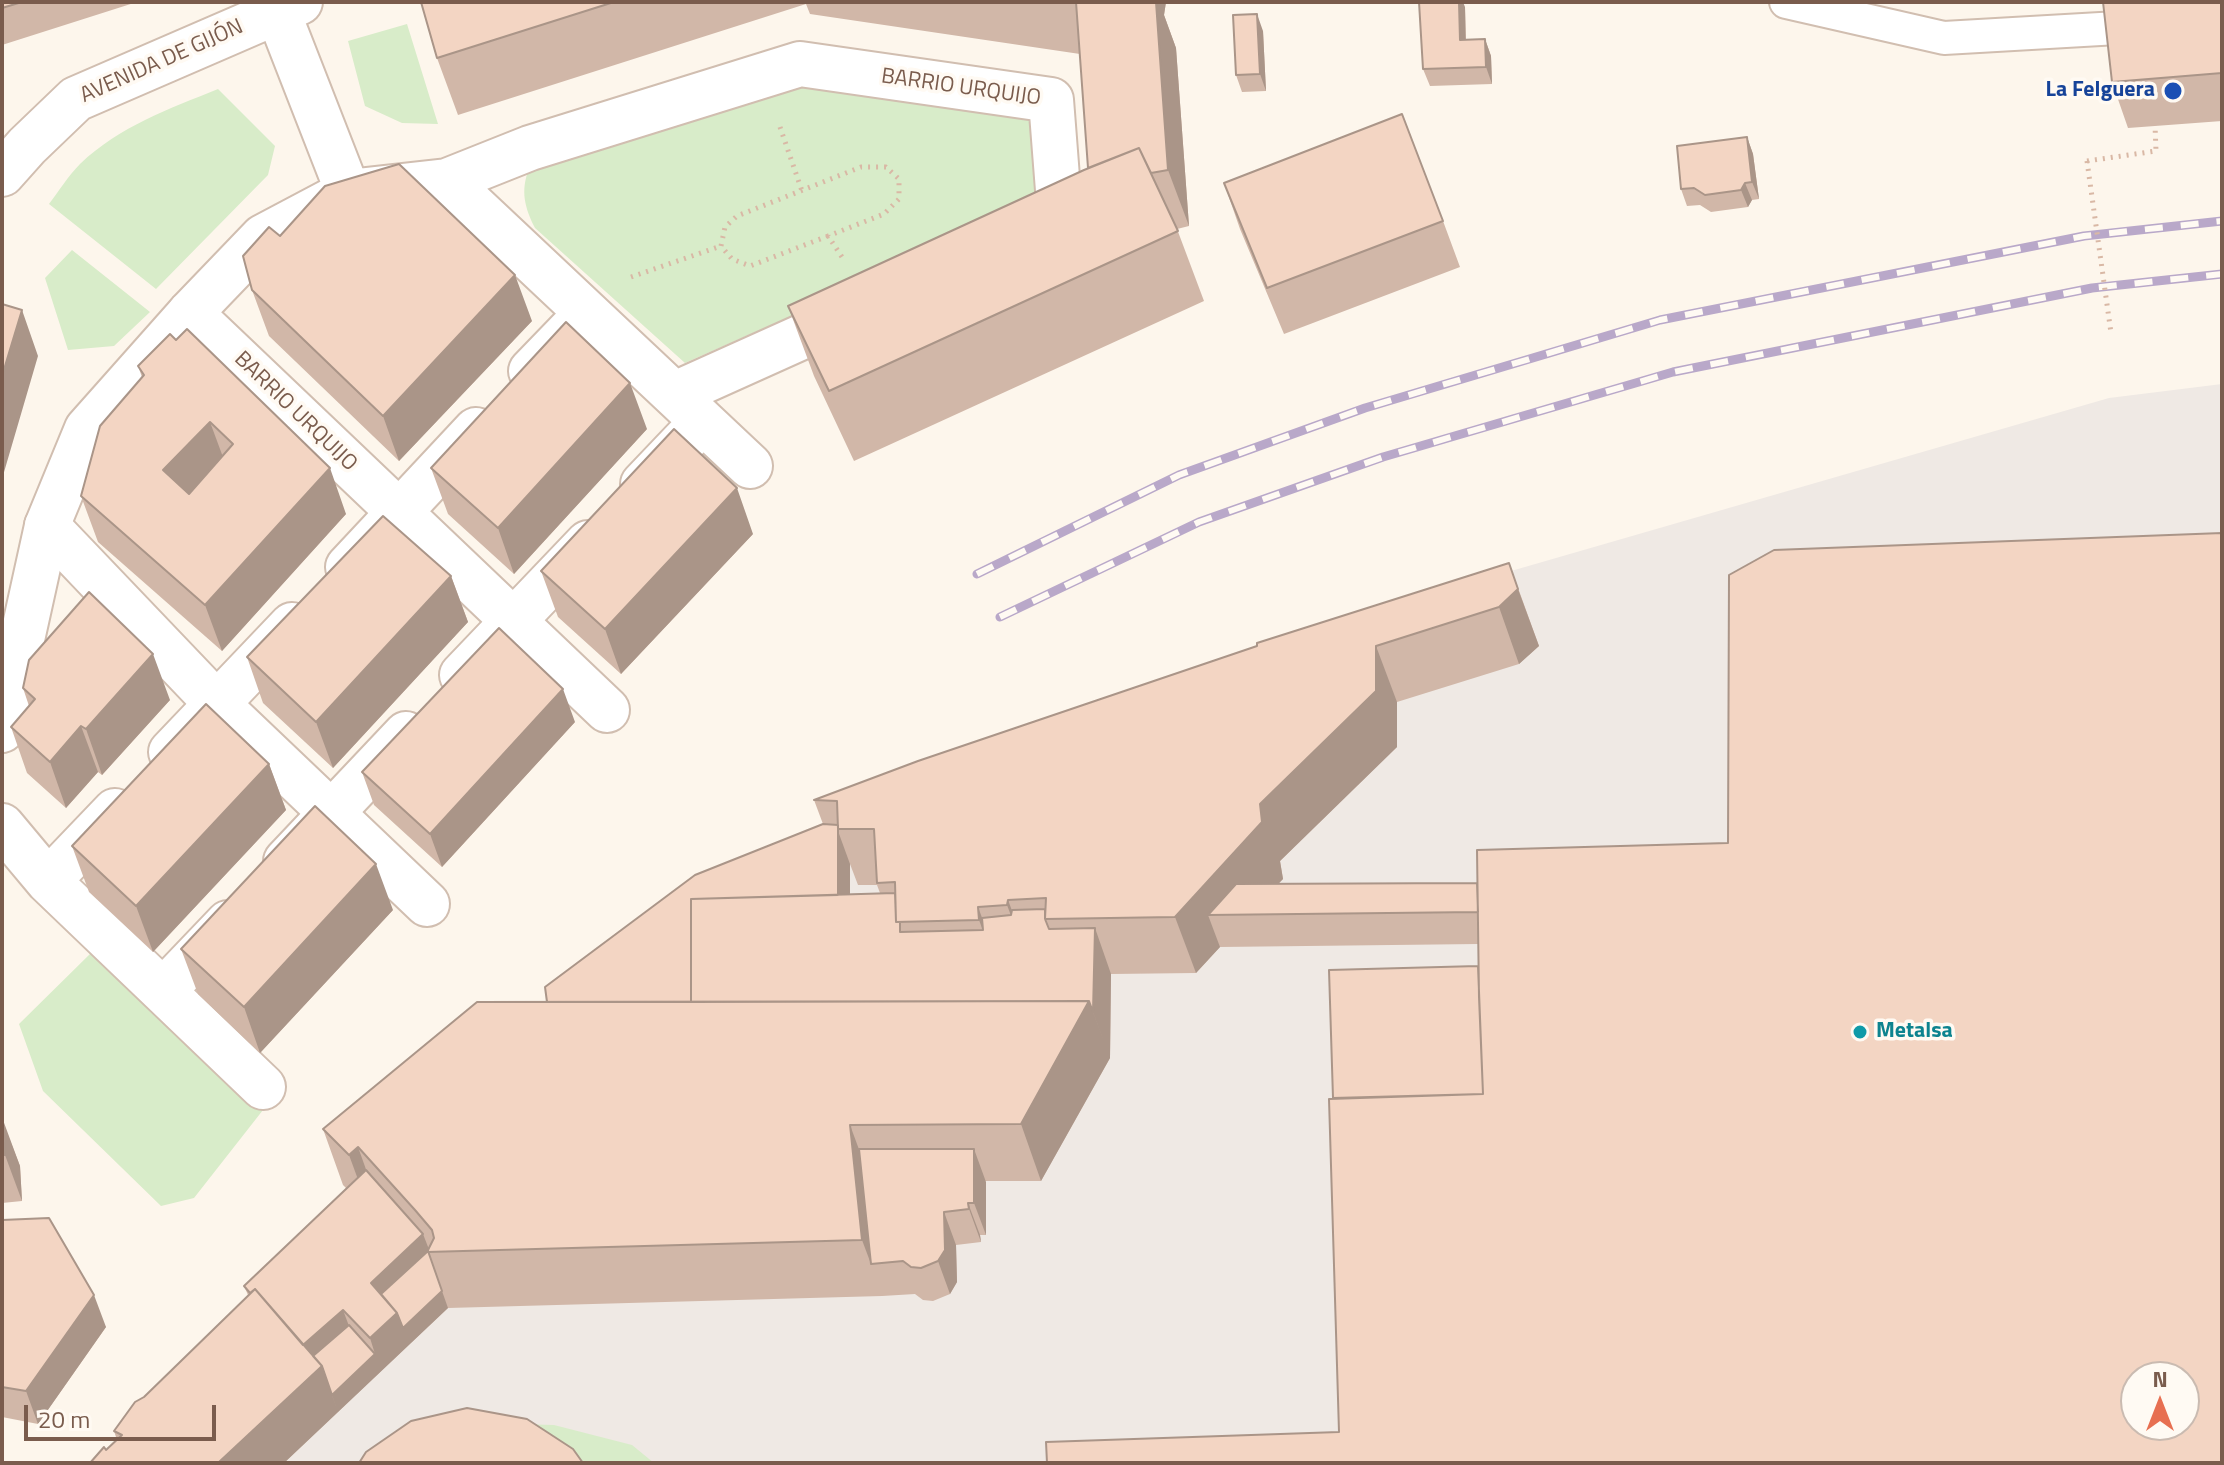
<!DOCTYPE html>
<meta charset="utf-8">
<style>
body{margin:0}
#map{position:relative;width:2224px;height:1465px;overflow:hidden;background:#fdf6ec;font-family:"Titillium Web",sans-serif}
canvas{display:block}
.frame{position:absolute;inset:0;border:4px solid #7a5c4d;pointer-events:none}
.north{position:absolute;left:2120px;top:1361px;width:80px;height:80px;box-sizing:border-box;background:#fffaf3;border:2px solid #cabbb1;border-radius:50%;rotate:0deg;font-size:22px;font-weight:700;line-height:32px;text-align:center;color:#7a5c4d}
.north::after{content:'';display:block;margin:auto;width:28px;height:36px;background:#e76f51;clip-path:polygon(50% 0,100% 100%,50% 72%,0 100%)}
.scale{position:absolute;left:24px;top:1405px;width:192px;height:36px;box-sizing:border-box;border:4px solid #7a5c4d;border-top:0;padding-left:10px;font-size:24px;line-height:28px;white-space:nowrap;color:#7a5c4d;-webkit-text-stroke:6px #fffaf3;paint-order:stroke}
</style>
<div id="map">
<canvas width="2224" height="1465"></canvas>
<div class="frame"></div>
<div class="north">N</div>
<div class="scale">20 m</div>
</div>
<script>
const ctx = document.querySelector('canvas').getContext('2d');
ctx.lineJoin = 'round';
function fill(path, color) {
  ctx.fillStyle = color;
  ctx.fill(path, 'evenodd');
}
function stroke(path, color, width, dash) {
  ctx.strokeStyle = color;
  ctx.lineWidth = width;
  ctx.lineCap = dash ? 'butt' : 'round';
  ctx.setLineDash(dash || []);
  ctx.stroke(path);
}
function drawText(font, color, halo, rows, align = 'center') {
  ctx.font = font + ' "Titillium Web",sans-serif';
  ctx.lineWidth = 7;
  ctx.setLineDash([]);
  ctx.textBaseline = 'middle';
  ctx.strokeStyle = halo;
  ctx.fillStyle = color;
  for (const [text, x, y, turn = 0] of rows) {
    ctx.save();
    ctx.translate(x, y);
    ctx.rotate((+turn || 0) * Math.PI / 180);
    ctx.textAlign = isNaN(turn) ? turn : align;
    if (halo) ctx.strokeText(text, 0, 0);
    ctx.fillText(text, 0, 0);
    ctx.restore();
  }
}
fill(new Path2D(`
 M 2222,384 L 2222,1463 L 189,1463 L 859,854 L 1283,637 L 2109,398 ZM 2136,1377 L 2184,1377 L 2184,1425 L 2136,1425 Z`), '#efe9e4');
fill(new Path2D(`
 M 407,24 L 438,124 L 402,123 L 365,106 L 348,41 Z
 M 802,79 L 1031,113 L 1038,207 L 685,363 L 535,228 C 525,208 520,191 529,169 Z
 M 218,89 L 275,146 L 268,175 L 156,289 L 49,204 C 59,191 68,176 80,164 C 120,126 169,109 218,89 Z
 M 72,250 L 150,312 L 114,346 L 68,350 L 45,278 Z
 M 91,953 L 263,1110 L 194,1198 L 161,1206 L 43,1091 L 19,1024 Z
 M 482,1423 L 554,1425 L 632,1445 L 654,1463 L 373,1463 Z`), '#d8ecc9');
const service = new Path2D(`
 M 1786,2 L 1944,38 L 2222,22`);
const pedestrian = new Path2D(`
 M 190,313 L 607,710
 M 47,526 L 217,704 L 427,904`);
const minor = new Path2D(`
 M 277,10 L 348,192
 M 447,181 L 750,466
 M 531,371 L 587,313
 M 675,394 L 855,313
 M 643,484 L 702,422
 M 348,567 L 476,430
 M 462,675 L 588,543
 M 2,730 L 47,526 L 87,429 L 190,313 L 263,237 L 348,192 L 447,181 L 530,148 L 800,64 L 1051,100 L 1060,216 L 1036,227
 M 171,752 L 292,625
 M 2,826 L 48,881 L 263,1087
 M 286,861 L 406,734
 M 48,881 L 115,811
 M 163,991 L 228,923`);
const tertiary = new Path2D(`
 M 2,174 L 27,146 L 76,99 L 300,2`);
stroke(service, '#d1beb0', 36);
stroke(pedestrian, '#d1beb0', 48);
stroke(minor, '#d1beb0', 48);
stroke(tertiary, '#d1beb0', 48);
stroke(new Path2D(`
 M 780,127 L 802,191
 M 2087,161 L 2156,151 L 2155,125
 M 828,236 L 750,266 L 732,259 L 721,246 L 725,227 L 737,216 L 861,167 L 886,167 L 899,179 L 899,199 L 884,214 L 828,236 L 844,260
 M 631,277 L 721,246`), '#d9b8a5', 5, [2, 6]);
stroke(service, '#fff', 32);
stroke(pedestrian, '#fff', 44);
stroke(minor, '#fff', 44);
stroke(tertiary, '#fff', 44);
const rail = new Path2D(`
 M 977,574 L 1179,475 L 1365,408 L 1660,320 L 2084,236 L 2222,221
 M 1000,617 L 1199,522 L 1383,457 L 1673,372 L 2092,288 L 2222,274`);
stroke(rail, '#b9a8c9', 9);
stroke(rail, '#fffaf3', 6, [18]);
stroke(new Path2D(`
 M 2087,161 L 2111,333`), '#d9b8a5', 5, [2, 6]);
fill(new Path2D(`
 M 2,2 L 137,2 L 2,45 Z
 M 421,2 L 1166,2 L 1164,15 L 1176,48 L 1189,226 L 1177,229 L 1204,301 L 854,461 L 814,376 L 788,306 L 1088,168 L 1080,54 L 810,14 L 806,4 L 458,115 L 437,58 Z
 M 2222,2 L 2222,121 L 2128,128 L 2112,82 Z
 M 1465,7 L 1466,40 L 1485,39 L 1491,56 L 1492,84 L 1430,86 L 1423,69 Z
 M 1263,31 L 1266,91 L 1242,92 L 1236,75 Z
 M 1747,137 L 1753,154 L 1759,199 L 1752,200 L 1748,207 L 1711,212 L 1700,205 L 1687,206 L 1681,189 Z
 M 1224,183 L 1443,221 L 1460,267 L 1284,334 L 1240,229 Z
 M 280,236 L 532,321 L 399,461 L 269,336 L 252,290 Z
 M 138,366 L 346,514 L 222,651 L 98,542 L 81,496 L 142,377 Z
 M 647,429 L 514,574 L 448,514 L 431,468 Z
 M 2222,533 L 1339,1432 L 1333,1098 L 1478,966 L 1478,944 L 1220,947 L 1196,973 L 1111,974 L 1110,1058 L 1041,1181 L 985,1181 L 986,1235 L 980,1235 L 981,1242 L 956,1245 L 957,1282 L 950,1294 L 933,1301 L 923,1300 L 915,1294 L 882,1296 L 448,1308 L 284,1463 L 90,1463 L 117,1440 L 114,1431 L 144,1397 L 248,1295 L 244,1286 L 347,1189 L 343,1185 L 323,1129 L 547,1002 L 823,824 L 814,800 L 1509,563 L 1539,646 L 1519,664 L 1397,702 L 1397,747 L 1280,861 L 1283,879 L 1278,883 L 1477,883 L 1728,843 ZM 850,864 L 858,885 L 877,885 L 880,893 L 850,894 Z
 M 753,534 L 621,674 L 558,617 L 541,571 Z
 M 451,576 L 468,622 L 333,768 L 263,703 L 247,657 Z
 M 23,688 L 170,700 L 102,775 L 98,772 L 66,808 L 27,773 L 11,727 L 29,706 Z
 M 575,722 L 442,867 L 374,805 L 362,772 Z
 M 269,764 L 286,810 L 153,952 L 89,892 L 72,846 Z
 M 393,910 L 260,1053 L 198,994 L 181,949 Z
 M 2,1120 L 20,1166 L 22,1201 L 2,1203 Z
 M 2,1220 L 106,1327 L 38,1424 L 2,1417 Z`), '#d1b7a8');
fill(new Path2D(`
 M 1144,2 L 1166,2 L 1164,15 L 1176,48 L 1189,226 L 1168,170 Z
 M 1459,2 L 1463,2 L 1465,7 L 1466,57 L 1460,40 Z
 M 1257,14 L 1263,31 L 1266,91 L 1260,74 Z
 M 1485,39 L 1491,56 L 1492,84 L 1486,67 Z
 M 1747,137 L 1753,154 L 1759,199 L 1752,182 Z
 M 1745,183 L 1752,200 L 1748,207 L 1741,190 Z
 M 515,275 L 532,321 L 399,461 L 383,416 Z
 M 22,310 L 38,356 L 2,479 L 2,376 Z
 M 630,383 L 647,429 L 514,574 L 498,528 Z
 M 210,422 L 227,468 L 180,516 L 163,470 Z
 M 330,468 L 346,514 L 222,651 L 205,605 Z
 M 737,488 L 753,534 L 621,674 L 605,629 Z
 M 451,576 L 468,622 L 333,768 L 316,722 Z
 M 1518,589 L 1539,646 L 1519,664 L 1499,607 Z
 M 1376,646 L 1397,702 L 1397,747 L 1280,861 L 1283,879 L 1250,914 L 1208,915 L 1220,947 L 1196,973 L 1175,917 Z
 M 153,654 L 170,700 L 102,775 L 86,729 Z
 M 563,689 L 575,722 L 442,867 L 430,834 Z
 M 81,726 L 98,772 L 66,808 L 50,762 Z
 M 269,764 L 286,810 L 153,952 L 136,906 Z
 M 838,831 L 850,864 L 850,942 L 838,909 Z
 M 376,864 L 393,910 L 260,1053 L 244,1007 Z
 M 1008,900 L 1029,956 L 1028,961 L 1007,905 Z
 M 978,907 L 999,963 L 1000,976 L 979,920 Z
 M 1095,928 L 1111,974 L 1110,1058 L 1093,1012 Z
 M 1089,1001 L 1110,1058 L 1041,1181 L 1021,1124 Z
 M 3,1120 L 20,1166 L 22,1201 L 5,1155 Z
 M 850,1125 L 871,1182 L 871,1264 L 862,1240 Z
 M 358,1147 L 378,1203 L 370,1212 L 349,1155 Z
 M 974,1149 L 986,1182 L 986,1235 L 974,1203 Z
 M 968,1203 L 980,1235 L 981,1242 L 969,1209 Z
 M 944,1212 L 956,1245 L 957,1282 L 950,1294 L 938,1261 Z
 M 423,1234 L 430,1252 L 427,1252 L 388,1311 L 371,1283 Z
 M 442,1291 L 448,1308 L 338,1412 L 332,1395 L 375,1354 L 370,1338 L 397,1313 Z
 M 94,1295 L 106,1327 L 38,1424 L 26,1391 Z
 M 343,1310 L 355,1342 L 323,1370 L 338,1412 L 284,1463 L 218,1463 L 299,1348 Z`), '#aa9588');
const building = new Path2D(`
 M 2,2 L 22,2 L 2,8 Z
 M 421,2 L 614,2 L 437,58 Z
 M 1076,2 L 1156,2 L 1168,170 L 1151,173 L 1139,148 L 1088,168 Z
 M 1419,2 L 1459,2 L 1460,40 L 1485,39 L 1486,67 L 1423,69 Z
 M 2103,2 L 2222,2 L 2222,73 L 2112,82 Z
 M 1257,14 L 1260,74 L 1236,75 L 1233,15 Z
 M 1402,114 L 1443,221 L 1267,288 L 1224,183 Z
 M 1747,137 L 1752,182 L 1745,183 L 1741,190 L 1705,195 L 1694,188 L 1681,189 L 1677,146 Z
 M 1139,148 L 1178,231 L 829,391 L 788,306 L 1084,170 Z
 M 399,164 L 515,275 L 383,416 L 252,290 L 243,256 L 269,227 L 280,236 L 325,186 Z
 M 2,304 L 22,310 L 2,376 Z
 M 566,322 L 630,383 L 498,528 L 431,468 Z
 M 187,329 L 330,468 L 205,605 L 81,496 L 100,426 L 144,375 L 138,366 L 170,334 L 176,340 ZM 210,422 L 233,444 L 189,494 L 163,470 Z
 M 674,429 L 737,488 L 605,629 L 541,571 Z
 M 383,516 L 451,576 L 316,722 L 247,657 Z
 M 2222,533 L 2222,1463 L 1047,1463 L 1046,1442 L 1339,1432 L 1329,1099 L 1483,1094 L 1479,997 L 1477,850 L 1728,843 L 1729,575 L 1774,550 ZM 2136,1377 L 2184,1377 L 2184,1425 L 2136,1425 Z
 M 1509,563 L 1518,589 L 1499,607 L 1376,646 L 1376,691 L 1260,804 L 1262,822 L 1175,917 L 1045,919 L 1046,898 L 1008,900 L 1007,905 L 978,907 L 979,920 L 896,922 L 895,882 L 877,883 L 874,829 L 838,829 L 837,801 L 814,800 L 918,761 L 1257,646 L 1257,643 Z
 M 89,592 L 153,654 L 86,729 L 81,726 L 50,762 L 11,727 L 35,699 L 23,688 L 29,660 Z
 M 499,628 L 563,689 L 430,834 L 362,772 Z
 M 206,704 L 269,764 L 136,906 L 72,846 Z
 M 315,806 L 376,864 L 244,1007 L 181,949 Z
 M 823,824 L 838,825 L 838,895 L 691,899 L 691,1002 L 547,1002 L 545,987 L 695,875 Z
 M 1477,883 L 1478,912 L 1208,915 L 1236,884 Z
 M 895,893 L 896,922 L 900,922 L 900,932 L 983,930 L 982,918 L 1011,915 L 1012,910 L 1045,909 L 1045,919 L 1049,929 L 1095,928 L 1093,1012 L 1089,1001 L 691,1002 L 691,899 Z
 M 1478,966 L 1483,1094 L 1333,1098 L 1329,970 Z
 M 1089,1001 L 1021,1124 L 850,1125 L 862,1240 L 427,1252 L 434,1238 L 432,1230 L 415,1210 L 358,1147 L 349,1155 L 323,1129 L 477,1002 Z
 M 2,1120 L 5,1155 L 2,1155 Z
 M 859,1149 L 974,1149 L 974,1203 L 968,1203 L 969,1209 L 944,1212 L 945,1250 L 938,1261 L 921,1268 L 911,1267 L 903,1261 L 871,1264 Z
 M 366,1170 L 423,1234 L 371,1283 L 397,1313 L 370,1338 L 343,1310 L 303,1345 L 255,1289 L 250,1293 L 244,1286 Z
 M 49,1218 L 94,1295 L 26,1391 L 2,1387 L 2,1220 Z
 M 428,1251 L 442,1291 L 403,1328 L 397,1313 L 381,1294 Z
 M 255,1289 L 322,1366 L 218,1463 L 90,1463 L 104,1447 L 106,1450 L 122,1435 L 114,1431 L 135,1402 L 144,1397 Z
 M 349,1325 L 375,1354 L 332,1395 L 322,1366 L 313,1356 Z
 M 467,1408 L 527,1419 L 573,1449 L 583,1463 L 359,1463 L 366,1452 L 411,1421 Z`);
fill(building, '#f3d5c3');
stroke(building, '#aa9588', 2);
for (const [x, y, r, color] of [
 [2173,91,10,"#1a4fb4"],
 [1860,1032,8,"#0f9aa8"]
]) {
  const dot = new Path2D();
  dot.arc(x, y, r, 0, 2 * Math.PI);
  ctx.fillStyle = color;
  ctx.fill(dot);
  stroke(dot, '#fffaf3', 3);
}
drawText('22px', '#7a5c4d', '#fffaf3', [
 ["AVENIDA DE GIJÓN",162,62,-24],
 ["BARRIO URQUIJO",961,88,8],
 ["BARRIO URQUIJO",295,412,44]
]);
drawText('bold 22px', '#164399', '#fffaf3', [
 ["La Felguera",2155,91]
], 'right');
drawText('bold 22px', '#0d838f', '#fffaf3', [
 ["Metalsa",1876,1032]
], 'left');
</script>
